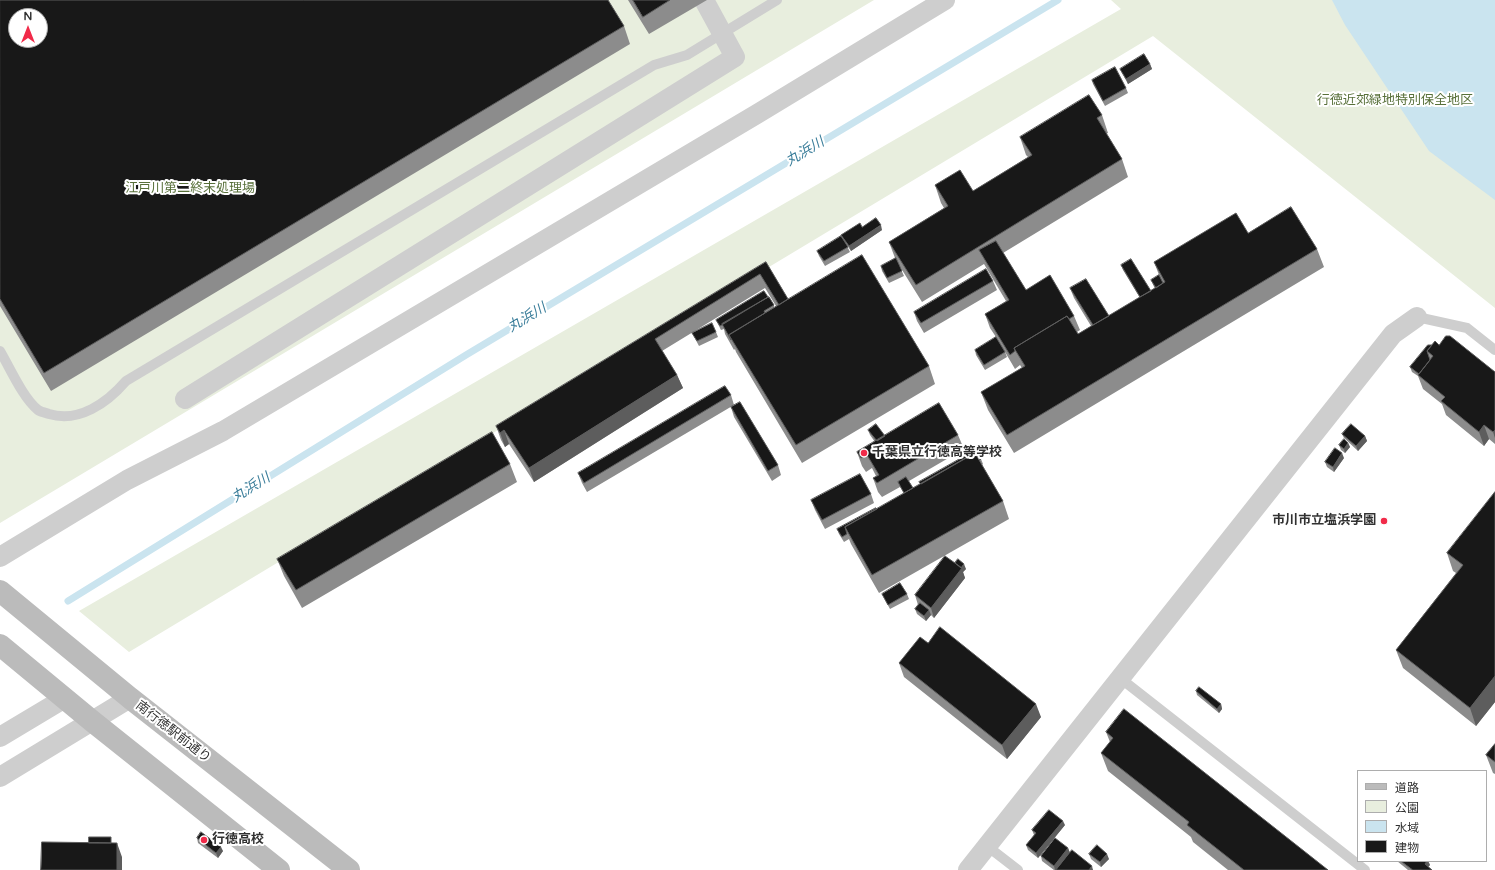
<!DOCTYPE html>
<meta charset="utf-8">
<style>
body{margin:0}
#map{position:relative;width:1495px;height:870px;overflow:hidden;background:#fff;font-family:"Varela Round","Noto Sans JP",sans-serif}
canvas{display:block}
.legend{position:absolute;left:1357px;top:770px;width:130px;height:92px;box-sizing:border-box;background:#fff;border:1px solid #adadad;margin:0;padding:5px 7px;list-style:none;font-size:12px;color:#313131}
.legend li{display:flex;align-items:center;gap:8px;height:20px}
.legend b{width:20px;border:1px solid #adadad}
.north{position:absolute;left:8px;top:8px;width:40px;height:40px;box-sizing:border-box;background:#fff;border:1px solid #adadad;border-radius:50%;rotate:0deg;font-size:11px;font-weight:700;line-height:16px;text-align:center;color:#313131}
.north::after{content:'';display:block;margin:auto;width:14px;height:18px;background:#f12a49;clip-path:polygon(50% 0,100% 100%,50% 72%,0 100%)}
</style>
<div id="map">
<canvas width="1495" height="870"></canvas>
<ul class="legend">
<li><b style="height:5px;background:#bbb"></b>道路</li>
<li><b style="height:11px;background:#e8eede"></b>公園</li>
<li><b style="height:11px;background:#cae4ef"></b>水域</li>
<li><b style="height:11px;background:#181818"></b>建物</li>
</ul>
<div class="north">N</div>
</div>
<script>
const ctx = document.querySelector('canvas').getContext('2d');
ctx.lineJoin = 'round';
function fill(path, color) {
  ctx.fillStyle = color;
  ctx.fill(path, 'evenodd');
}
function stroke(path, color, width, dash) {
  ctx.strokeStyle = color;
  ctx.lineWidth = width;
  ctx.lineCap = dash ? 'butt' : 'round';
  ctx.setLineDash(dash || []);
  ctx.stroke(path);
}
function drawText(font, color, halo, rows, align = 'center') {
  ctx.font = font + ' "Varela Round","Noto Sans JP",sans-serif';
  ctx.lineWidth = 4;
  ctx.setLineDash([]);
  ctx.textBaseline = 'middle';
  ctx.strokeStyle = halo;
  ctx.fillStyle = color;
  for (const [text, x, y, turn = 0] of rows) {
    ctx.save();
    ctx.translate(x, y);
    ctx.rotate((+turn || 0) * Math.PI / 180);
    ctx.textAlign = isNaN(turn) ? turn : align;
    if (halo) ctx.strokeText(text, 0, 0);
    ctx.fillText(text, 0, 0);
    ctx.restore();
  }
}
fill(new Path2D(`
 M 0,0 L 874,0 L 0,523 ZM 16,16 L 40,16 L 40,40 L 16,40 Z
 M 1111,0 L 1495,0 L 1495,308 L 1153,36 L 129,652 L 79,611 L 1121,9 Z`), '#e8eede');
fill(new Path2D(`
 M 1332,0 L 1495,0 L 1495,200 L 1429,151 L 1345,25 Z`), '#cae4ef');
fill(new Path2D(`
 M 42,583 L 80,614 L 0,661 L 0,609 Z`), '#fff');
stroke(new Path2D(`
 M 68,601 L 466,355 L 1058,0`), '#cae4ef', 7);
stroke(new Path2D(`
 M 1417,317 L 1467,328 L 1495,350
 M 0,351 C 10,368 23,398 38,410 C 41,412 46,413 49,414 C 79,423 107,403 126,381 L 654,65 L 687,55 L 777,0
 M 1120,678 L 1365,870
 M 987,846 L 1018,870`), '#cecece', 10);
stroke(new Path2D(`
 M 185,399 L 735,57 L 704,0
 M 0,557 L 127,480 L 223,431 L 757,114 L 945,0
 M 0,737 L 65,698
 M 0,777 L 130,698
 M 968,870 L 1393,334 L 1417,317`), '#cecece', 20);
stroke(new Path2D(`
 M 0,591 L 130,698 L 349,870
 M 0,645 L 92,721 L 279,870`), '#bbb', 22);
fill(new Path2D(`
 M 0,0 L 624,26 L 630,44 L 51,391 L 0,306 Z
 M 628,0 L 707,0 L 649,34 Z
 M 1150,64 L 1152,69 L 1128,84 L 1122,73 L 1120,69 Z
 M 1092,80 L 1126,88 L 1128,93 L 1105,106 L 1093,84 Z
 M 1102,115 L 1108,133 L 1106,134 L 1122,159 L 1128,177 L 1003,253 L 1026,290 L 1074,316 L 1080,330 L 1077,332 L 1078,334 L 1091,326 L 1074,298 L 1070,288 L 1109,316 L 1140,298 L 1123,270 L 1121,265 L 1151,291 L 1155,289 L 1151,280 L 1159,275 L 1154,262 L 1248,233 L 1317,249 L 1324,267 L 1014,453 L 988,410 L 981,392 L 1022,368 L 1020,365 L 1015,369 L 998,340 L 1005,352 L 1007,357 L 985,370 L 976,355 L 975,350 L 996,337 L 990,328 L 985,314 L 1006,301 L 984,264 L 922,302 L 899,265 L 904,276 L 889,283 L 882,271 L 881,266 L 895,258 L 889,242 L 944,208 L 941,203 L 935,185 L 973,191 L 1028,157 L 1026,155 L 1020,137 Z
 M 862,227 L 882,230 L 851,251 L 846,244 L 850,252 L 825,266 L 819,256 L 817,251 L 843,238 L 841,235 Z
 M 766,262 L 788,299 L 929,366 L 935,384 L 802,463 L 736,352 L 735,349 L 734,350 L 725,334 L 724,329 L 721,330 L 716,320 L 764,291 L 768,298 L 774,305 L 774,308 L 776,306 L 765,288 L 662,351 L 677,375 L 683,388 L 534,482 L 509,444 L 505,447 L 501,440 L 496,426 Z
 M 993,281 L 997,290 L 924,333 L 917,321 L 914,312 Z
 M 716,332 L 718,337 L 699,346 L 692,333 Z
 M 1428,345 L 1439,345 L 1495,372 L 1495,444 L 1489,439 L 1484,446 L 1446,415 L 1442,404 L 1423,389 L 1418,376 L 1412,372 L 1410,367 Z
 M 731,395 L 734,405 L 587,492 L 582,483 L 578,473 Z
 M 731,407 L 778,465 L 781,475 L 772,481 L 734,417 Z
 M 868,430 L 885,436 L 958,435 L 964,449 L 909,481 L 913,488 L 920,484 L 919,482 L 981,459 L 983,464 L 982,465 L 1003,501 L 1009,519 L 879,593 L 851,544 L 849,539 L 844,542 L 839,534 L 837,529 L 877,509 L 904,493 L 900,487 L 882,497 L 878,492 L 873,478 L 876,476 L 872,468 L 866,472 L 862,466 L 857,452 L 875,442 L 870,435 Z
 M 1342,434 L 1365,436 L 1367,441 L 1358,451 L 1344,438 Z
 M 1348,443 L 1350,447 L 1345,453 L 1341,450 L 1339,445 Z
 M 1344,458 L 1334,472 L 1327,467 L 1325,462 Z
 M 510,464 L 517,482 L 302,608 L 284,576 L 277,559 Z
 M 1495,492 L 1495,702 L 1476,726 L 1403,668 L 1396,650 L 1456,573 L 1453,571 L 1447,553 Z
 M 871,494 L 874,503 L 825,529 L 815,510 L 811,500 Z
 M 955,563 L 966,569 L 963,572 L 965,578 L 934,618 L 931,615 L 926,621 L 917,614 L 915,609 L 918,605 L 915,595 Z
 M 882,594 L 907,594 L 909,599 L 890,609 L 884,598 Z
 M 928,643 L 1041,717 L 1007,759 L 904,677 L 899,663 Z
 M 1196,691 L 1221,704 L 1222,709 L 1219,713 L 1197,695 Z
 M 1106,732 L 1328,870 L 1228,870 L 1193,842 L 1191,837 L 1108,771 L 1101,753 L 1110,742 Z
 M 1495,744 L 1495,774 L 1493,773 L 1486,755 Z
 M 1065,825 L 1038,858 L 1028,850 L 1026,845 L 1034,835 L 1032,830 Z
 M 197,838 L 223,851 L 218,858 L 198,843 Z
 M 1068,848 L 1070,853 L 1093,870 L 1054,870 L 1042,861 L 1041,856 Z
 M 1089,854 L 1109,859 L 1101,867 L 1091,859 Z
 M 1397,861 L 1428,861 L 1430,865 L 1428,867 L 1432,870 L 1408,870 Z`), '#8c8c8c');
fill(new Path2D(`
 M 1150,64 L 1152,69 L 1128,84 L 1126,79 Z
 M 881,225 L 882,230 L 851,251 L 849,246 Z
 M 677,375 L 683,388 L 534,482 L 529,468 Z
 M 1484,425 L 1489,439 L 1484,446 L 1479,432 Z
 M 504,430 L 509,444 L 505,447 L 500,433 Z
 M 1495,430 L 1495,438 L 1493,432 Z
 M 1365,436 L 1367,441 L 1358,451 L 1356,446 Z
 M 1348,443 L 1350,447 L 1345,453 L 1344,449 Z
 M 1342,453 L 1344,458 L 1334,472 L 1333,467 Z
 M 964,564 L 966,569 L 963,572 L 965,578 L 934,618 L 931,608 Z
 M 929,610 L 931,615 L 926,621 L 924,616 Z
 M 1495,676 L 1495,702 L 1476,726 L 1470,708 Z
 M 1036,704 L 1041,717 L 1007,759 L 1002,745 Z
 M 1221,704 L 1222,709 L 1219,713 L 1217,709 Z
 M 1063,821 L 1065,825 L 1038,858 L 1036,853 Z
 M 117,843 L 122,857 L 122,870 L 117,870 Z
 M 221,847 L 223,851 L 218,858 L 216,853 Z
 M 1068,848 L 1070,853 L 1056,870 L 1055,870 L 1054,866 Z
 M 1107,854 L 1109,859 L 1101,867 L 1100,862 Z
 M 1427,861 L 1428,861 L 1430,865 L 1426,869 L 1425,864 Z
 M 1092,866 L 1093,870 L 1089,870 Z`), '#5d5d5d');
const building = new Path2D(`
 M 0,0 L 608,0 L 624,26 L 44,373 L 0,299 ZM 16,16 L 40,16 L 40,40 L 16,40 Z
 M 633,0 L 670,0 L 643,17 Z
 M 1144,54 L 1150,64 L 1126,79 L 1120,69 Z
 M 1115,67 L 1126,88 L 1103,101 L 1092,80 Z
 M 1089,95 L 1102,115 L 1097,118 L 1122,159 L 916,285 L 889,242 L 948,206 L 935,185 L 960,170 L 973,191 L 1032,155 L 1020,137 Z
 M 1291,207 L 1317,249 L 1007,435 L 981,392 L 1025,366 L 1014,348 L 1067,316 L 1078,334 L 1165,282 L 1154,262 L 1236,213 L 1248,233 Z
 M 876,218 L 881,225 L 849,246 L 841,235 L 860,223 L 862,227 Z
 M 841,236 L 848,247 L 824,261 L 817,251 Z
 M 996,241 L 1026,290 L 1050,275 L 1074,316 L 1069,319 L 1067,316 L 1014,348 L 1015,351 L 1010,355 L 985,314 L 1009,300 L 979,250 Z
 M 862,255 L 929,366 L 796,445 L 729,335 Z
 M 896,258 L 902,271 L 887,278 L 881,266 Z
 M 1131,259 L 1151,291 L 1140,297 L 1121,265 Z
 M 766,262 L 788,299 L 779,305 L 760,274 L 655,339 L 677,375 L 529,468 L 504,430 L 500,433 L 496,426 Z
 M 986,269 L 993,281 L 921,323 L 914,312 Z
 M 1159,275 L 1163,283 L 1156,288 L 1151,280 Z
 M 1086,279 L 1109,316 L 1093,325 L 1070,288 Z
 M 764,291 L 768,297 L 720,326 L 716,320 Z
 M 769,297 L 774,305 L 764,311 L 765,313 L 729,335 L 731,340 L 722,324 Z
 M 712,323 L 716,332 L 697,341 L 692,333 Z
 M 1446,336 L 1450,336 L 1495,372 L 1495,430 L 1493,432 L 1484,425 L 1479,432 L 1441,401 L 1445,397 L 1418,375 L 1433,356 L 1427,351 L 1435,341 L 1439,345 Z
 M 996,337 L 1005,352 L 984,365 L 975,350 Z
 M 1428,345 L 1432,345 L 1427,351 L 1430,360 L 1419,374 L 1410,367 Z
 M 725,386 L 731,395 L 584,483 L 578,473 Z
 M 740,402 L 778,465 L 768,471 L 731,407 Z
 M 939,403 L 958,435 L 877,483 L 873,478 L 879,475 L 867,455 L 861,458 L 857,452 Z
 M 876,424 L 885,436 L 877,441 L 868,430 Z
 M 1351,424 L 1365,436 L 1356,446 L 1342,434 Z
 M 492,432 L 510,464 L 296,590 L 277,559 Z
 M 1344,439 L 1348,443 L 1344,449 L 1339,445 Z
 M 1335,448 L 1342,453 L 1333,467 L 1325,462 Z
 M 976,450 L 981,459 L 980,460 L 975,453 L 921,484 L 919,482 Z
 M 975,453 L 1003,501 L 872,575 L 845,527 Z
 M 860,474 L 871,494 L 822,520 L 811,500 Z
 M 906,477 L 913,488 L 904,493 L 898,482 Z
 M 1495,492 L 1495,676 L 1470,708 L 1396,650 L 1463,565 L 1447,553 Z
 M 876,508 L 877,509 L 845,527 L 847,534 L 842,537 L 837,529 Z
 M 945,556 L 962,568 L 931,608 L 915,595 Z
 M 958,559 L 964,564 L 961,568 L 955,563 Z
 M 900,583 L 907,594 L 888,605 L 882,594 Z
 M 920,603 L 929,610 L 924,616 L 915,609 Z
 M 940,627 L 1036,704 L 1002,745 L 899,663 L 920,637 L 928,643 Z
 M 1199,687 L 1221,704 L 1217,709 L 1196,691 Z
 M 1124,709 L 1328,870 L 1244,870 L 1187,825 L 1189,822 L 1101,753 L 1113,738 L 1106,732 Z
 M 1495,744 L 1495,762 L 1486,755 Z
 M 1049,810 L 1063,821 L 1036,853 L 1026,845 L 1036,833 L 1032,830 Z
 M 201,832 L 221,847 L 216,853 L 197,838 Z
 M 89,837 L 111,837 L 111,843 L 89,843 Z
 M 1055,838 L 1068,848 L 1054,866 L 1041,856 Z
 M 42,842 L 117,843 L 117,870 L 41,870 Z
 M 1097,845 L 1107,854 L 1100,862 L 1089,854 Z
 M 1072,850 L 1092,866 L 1089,870 L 1056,870 Z
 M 1401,861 L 1427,861 L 1425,864 L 1432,870 L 1413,870 Z`);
fill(building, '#181818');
stroke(building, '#5d5d5d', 1);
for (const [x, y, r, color] of [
 [864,453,4,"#f12a49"],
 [1384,521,4,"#f12a49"],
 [204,840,4,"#f12a49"]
]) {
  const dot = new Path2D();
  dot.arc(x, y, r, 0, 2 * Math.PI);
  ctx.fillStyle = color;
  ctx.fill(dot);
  stroke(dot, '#fff', 1.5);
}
drawText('13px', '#58703a', '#fff', [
 ["行徳近郊緑地特別保全地区",1395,101],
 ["江戸川第二終末処理場",190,189]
]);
drawText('bold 13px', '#313131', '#fff', [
 ["千葉県立行徳高等学校",872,453],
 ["市川市立塩浜学園",1376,521,"right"],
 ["行徳高校",212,840]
], 'left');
drawText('13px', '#313131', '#fff', [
 ["南行徳駅前通り",173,732,38]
]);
drawText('italic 14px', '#387c99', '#fff', [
 ["丸浜川",805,152,-31],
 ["丸浜川",527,318,-31],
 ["丸浜川",251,488,-32]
]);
</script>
